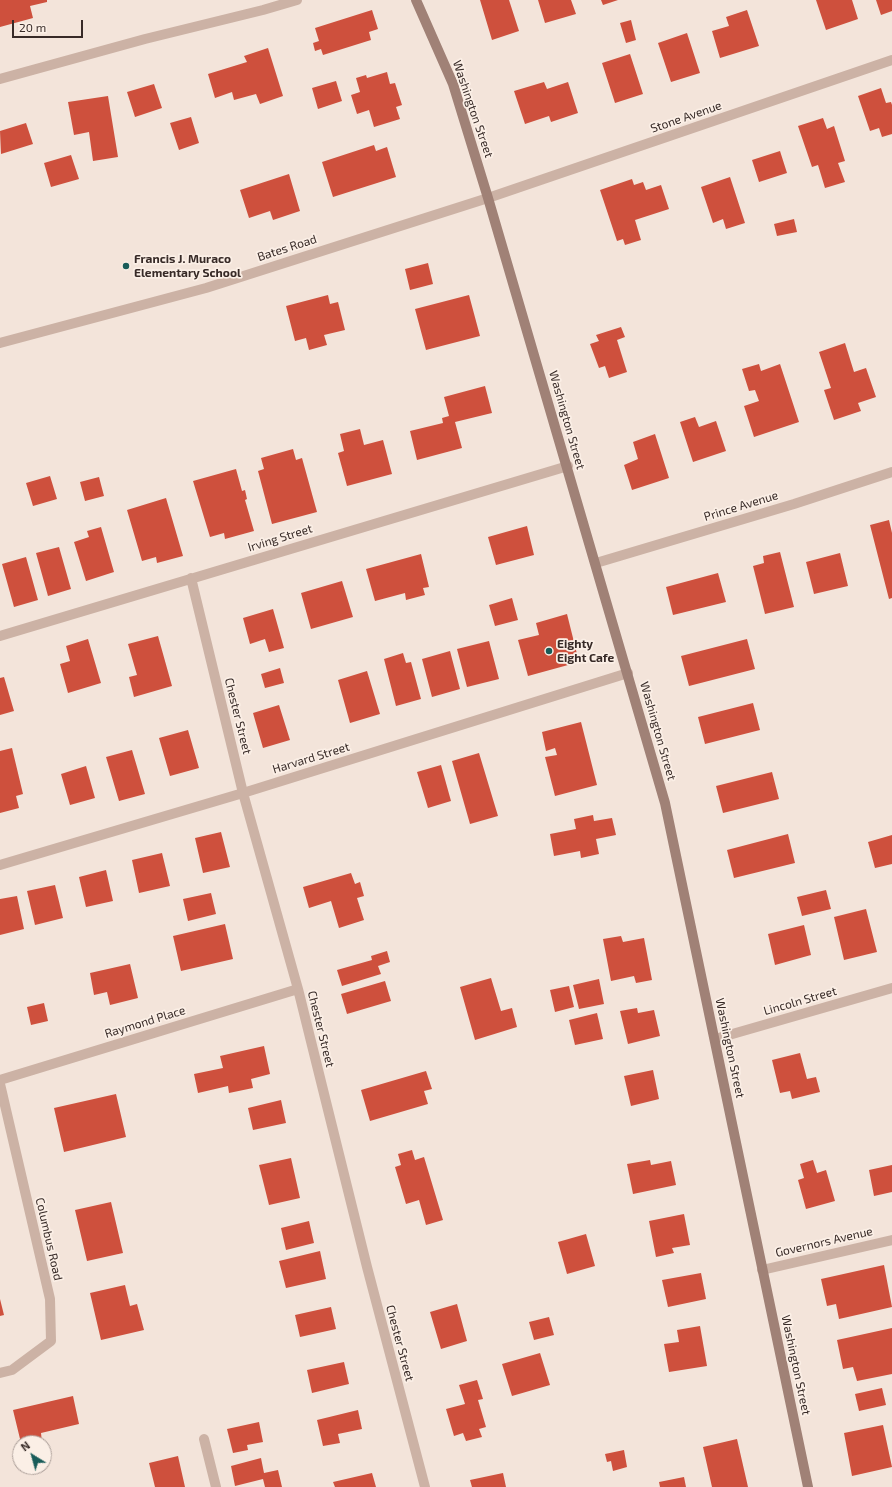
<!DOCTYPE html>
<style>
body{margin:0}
#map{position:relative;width:892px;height:1487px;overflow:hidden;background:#f3e4da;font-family:"Exo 2",sans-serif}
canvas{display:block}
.north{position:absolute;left:12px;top:1435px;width:40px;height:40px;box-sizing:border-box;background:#fbefe6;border:1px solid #ada09a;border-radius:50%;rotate:323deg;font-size:11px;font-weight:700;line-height:16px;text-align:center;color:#372a27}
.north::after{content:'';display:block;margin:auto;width:14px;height:18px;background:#195c59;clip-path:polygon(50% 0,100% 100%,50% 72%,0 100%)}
.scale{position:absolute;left:12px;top:20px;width:71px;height:18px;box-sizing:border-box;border:2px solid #372a27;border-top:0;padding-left:5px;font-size:12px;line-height:14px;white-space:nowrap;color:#372a27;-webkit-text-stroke:3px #fbefe6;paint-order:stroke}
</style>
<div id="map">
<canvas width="892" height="1487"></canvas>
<div class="north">N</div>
<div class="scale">20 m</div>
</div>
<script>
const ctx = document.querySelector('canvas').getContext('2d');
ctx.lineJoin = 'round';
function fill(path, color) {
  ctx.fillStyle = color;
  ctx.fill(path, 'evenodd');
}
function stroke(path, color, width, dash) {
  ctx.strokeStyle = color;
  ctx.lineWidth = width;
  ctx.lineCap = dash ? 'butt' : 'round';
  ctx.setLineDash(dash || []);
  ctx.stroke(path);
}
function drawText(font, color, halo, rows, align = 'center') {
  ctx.font = font + ' "Exo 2",sans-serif';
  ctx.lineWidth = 3.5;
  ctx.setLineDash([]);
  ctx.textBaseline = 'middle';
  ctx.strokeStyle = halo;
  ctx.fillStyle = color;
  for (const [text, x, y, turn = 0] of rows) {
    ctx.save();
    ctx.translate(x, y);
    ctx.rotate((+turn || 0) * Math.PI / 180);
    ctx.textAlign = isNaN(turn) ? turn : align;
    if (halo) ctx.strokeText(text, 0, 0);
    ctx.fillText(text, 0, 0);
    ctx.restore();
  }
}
fill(new Path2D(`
 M 0,0 L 47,0 L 47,2 L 30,6 L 33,18 L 0,27 Z
 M 480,0 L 509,0 L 519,31 L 492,40 Z
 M 538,0 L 571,0 L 576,14 L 545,23 Z
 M 601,0 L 618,0 L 603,5 Z
 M 816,0 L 852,0 L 858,19 L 826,30 Z
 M 876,0 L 892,0 L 892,11 L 881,15 Z
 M 372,10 L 378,29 L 369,32 L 371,40 L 323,55 L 321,49 L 315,51 L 313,43 L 319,41 L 315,28 Z
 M 747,10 L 759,46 L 720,58 L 712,31 L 729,26 L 726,17 Z
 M 631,20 L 636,40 L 626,43 L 620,23 Z
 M 687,33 L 700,73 L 671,82 L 658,43 Z
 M 268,48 L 283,96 L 260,104 L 256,94 L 234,100 L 232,92 L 215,98 L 208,74 L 247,62 L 244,56 Z
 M 630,54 L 643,94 L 615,103 L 602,63 Z
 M 387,72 L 390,84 L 395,83 L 402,105 L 396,107 L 400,119 L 374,127 L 369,110 L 357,114 L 351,95 L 360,92 L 356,78 L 366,75 L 367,78 Z
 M 336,81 L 342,101 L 318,109 L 312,88 Z
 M 544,82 L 547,89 L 568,82 L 578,113 L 551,122 L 549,116 L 525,124 L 514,91 Z
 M 154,84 L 162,108 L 135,117 L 127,92 Z
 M 881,88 L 886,103 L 891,102 L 892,105 L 892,134 L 882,137 L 879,128 L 870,131 L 858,96 Z
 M 108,96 L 118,157 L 93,161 L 89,132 L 74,135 L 68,102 Z
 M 191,117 L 199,143 L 179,150 L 170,123 Z
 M 823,118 L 827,129 L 834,126 L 845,161 L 838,163 L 845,182 L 825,188 L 818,165 L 812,167 L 798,126 Z
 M 26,123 L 33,144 L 1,154 L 0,131 Z
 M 374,145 L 376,151 L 387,147 L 396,177 L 333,197 L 322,162 Z
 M 780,151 L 787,173 L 759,182 L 752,160 Z
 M 71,155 L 79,179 L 51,187 L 44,163 Z
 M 289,174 L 300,211 L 273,220 L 270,211 L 249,218 L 240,190 Z
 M 730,177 L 745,223 L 726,229 L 723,219 L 713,223 L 701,187 Z
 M 632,179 L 634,185 L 643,182 L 646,190 L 661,185 L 669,209 L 635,220 L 641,240 L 625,245 L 623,239 L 617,241 L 600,190 Z
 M 794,219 L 797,232 L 777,236 L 774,224 Z
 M 428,263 L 433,284 L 410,290 L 405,269 Z
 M 328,295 L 330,304 L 338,302 L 345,330 L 324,335 L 327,345 L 309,350 L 306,338 L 295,341 L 286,306 Z
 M 469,295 L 480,336 L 426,350 L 415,309 Z
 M 621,327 L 625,337 L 617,340 L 627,372 L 609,378 L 605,366 L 599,368 L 590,344 L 599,341 L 596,335 Z
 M 845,343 L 854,372 L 866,368 L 876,397 L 858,403 L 861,411 L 834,420 L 824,390 L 831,388 L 819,352 Z
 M 759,364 L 761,371 L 780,364 L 799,422 L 754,437 L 744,406 L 759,401 L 755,390 L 749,391 L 742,369 Z
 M 485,386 L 492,413 L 455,422 L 462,448 L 417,460 L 410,431 L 443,423 L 442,418 L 449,416 L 444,397 Z
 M 695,417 L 699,427 L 716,421 L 726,451 L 693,462 L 680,422 Z
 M 360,429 L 364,445 L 383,440 L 392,474 L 347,486 L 338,453 L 344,451 L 340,434 Z
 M 655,434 L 669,478 L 632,490 L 624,465 L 638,459 L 633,442 Z
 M 293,449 L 296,460 L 302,458 L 317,512 L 272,524 L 258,471 L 264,469 L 261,458 Z
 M 236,469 L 242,491 L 245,490 L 247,499 L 245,500 L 254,531 L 225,539 L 224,533 L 210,537 L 193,481 Z
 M 50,476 L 57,499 L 33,506 L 26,483 Z
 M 99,477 L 104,496 L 85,501 L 80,482 Z
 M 166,498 L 183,556 L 157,563 L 156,557 L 142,561 L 127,510 Z
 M 889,520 L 892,533 L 892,598 L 889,599 L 870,525 Z
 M 527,526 L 534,555 L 496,565 L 488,537 Z
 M 101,527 L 114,572 L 86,581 L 74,542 L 89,537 L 87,531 Z
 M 59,547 L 71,589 L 48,596 L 36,553 Z
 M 780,552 L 794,607 L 765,614 L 753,566 L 764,563 L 763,556 Z
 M 840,553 L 848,586 L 814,594 L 806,562 Z
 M 421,554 L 429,587 L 423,588 L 425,595 L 406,600 L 405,593 L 375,601 L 366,569 Z
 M 26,557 L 38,600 L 14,607 L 2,564 Z
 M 718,573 L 726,602 L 673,615 L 666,587 Z
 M 342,581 L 353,617 L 311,629 L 301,593 Z
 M 512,598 L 518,620 L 495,626 L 489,605 Z
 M 273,609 L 284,648 L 269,652 L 265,639 L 250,644 L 243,618 Z
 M 567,614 L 579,662 L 528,676 L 518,640 L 539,635 L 536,623 Z
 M 158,636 L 172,686 L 134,697 L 129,677 L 137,675 L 128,644 Z
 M 88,639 L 101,683 L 68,693 L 60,664 L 70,661 L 66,646 Z
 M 747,639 L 755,669 L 689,686 L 681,656 Z
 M 489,641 L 499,679 L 467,687 L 457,649 Z
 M 450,651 L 460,689 L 432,697 L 422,659 Z
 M 403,653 L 406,663 L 411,662 L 421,699 L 396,706 L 384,659 Z
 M 280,668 L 284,683 L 265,688 L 261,674 Z
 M 367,671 L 380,714 L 350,723 L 338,680 Z
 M 4,677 L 14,711 L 0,715 L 0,678 Z
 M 753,703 L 760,730 L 705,744 L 698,717 Z
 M 279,705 L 290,740 L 263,748 L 253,713 Z
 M 581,722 L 597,785 L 555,796 L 545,757 L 557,755 L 555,748 L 546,751 L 542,732 Z
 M 188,730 L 199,768 L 170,776 L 159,738 Z
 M 12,748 L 23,794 L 16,796 L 19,808 L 0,813 L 0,751 Z
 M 132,750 L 145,794 L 119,801 L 106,757 Z
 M 479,753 L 498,816 L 470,824 L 452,761 Z
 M 441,765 L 451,801 L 428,808 L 417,772 Z
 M 86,766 L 95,798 L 70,805 L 61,774 Z
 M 772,772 L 779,799 L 723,813 L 716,786 Z
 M 593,815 L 594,821 L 612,818 L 616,835 L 596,839 L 599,854 L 581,858 L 580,851 L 554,856 L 550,834 L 576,829 L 574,819 Z
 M 221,832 L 230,867 L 203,873 L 195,838 Z
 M 788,834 L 795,863 L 734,878 L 727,850 Z
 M 892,835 L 892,864 L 875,868 L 868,842 Z
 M 162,853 L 170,886 L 139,893 L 132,860 Z
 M 106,870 L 113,901 L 86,907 L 79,877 Z
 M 351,873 L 355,884 L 360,882 L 364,896 L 357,898 L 364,920 L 339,928 L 331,901 L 309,908 L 303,887 Z
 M 55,885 L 63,918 L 35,925 L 27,891 Z
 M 826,890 L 831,909 L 802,916 L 797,897 Z
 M 211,893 L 216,914 L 188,921 L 183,899 Z
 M 17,896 L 24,929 L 0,935 L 0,899 Z
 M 866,909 L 877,952 L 844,960 L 834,917 Z
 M 225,924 L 233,959 L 181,971 L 173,936 Z
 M 804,925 L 811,955 L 775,965 L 768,934 Z
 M 621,936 L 623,942 L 644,938 L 652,980 L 636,983 L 634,976 L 611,981 L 603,939 Z
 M 387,951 L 390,962 L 378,966 L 381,974 L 342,986 L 337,970 L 372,960 L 371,956 Z
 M 130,964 L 138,998 L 110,1005 L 107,992 L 94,995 L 90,973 Z
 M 491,978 L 501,1011 L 512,1008 L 517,1027 L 475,1040 L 460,987 Z
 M 599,979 L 604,1004 L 579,1009 L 573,985 Z
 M 385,981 L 391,1001 L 347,1014 L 341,994 Z
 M 569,986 L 574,1007 L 555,1012 L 550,990 Z
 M 44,1003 L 48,1021 L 31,1025 L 27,1007 Z
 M 637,1008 L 638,1013 L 654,1010 L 660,1036 L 628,1044 L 620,1011 Z
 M 597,1013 L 603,1039 L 575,1045 L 569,1020 Z
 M 264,1046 L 270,1074 L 251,1079 L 253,1088 L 229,1093 L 228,1086 L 198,1093 L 194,1074 L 223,1068 L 220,1056 Z
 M 800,1053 L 807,1079 L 816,1077 L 820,1092 L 792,1099 L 790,1091 L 780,1093 L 772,1060 Z
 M 653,1070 L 659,1099 L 631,1106 L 624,1076 Z
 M 426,1071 L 432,1089 L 424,1091 L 428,1104 L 370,1121 L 361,1090 Z
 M 116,1094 L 126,1137 L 64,1152 L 54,1108 Z
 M 281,1100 L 286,1123 L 253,1130 L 248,1108 Z
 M 412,1150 L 415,1160 L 424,1157 L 443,1220 L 426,1225 L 419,1200 L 406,1204 L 395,1167 L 401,1165 L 398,1154 Z
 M 291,1158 L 300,1198 L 269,1205 L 259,1165 Z
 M 650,1160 L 651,1165 L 671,1161 L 676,1185 L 633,1194 L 627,1164 Z
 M 813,1160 L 817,1173 L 826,1170 L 835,1201 L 806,1209 L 798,1180 L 804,1178 L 800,1164 Z
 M 892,1165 L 892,1192 L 874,1196 L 869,1170 Z
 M 111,1202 L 123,1253 L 87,1261 L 75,1210 Z
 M 684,1214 L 690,1245 L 672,1248 L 674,1253 L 656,1257 L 649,1221 Z
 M 309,1221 L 314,1243 L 286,1250 L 281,1228 Z
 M 586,1234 L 595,1266 L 567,1274 L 558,1242 Z
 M 320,1251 L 326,1279 L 286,1288 L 279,1261 Z
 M 884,1265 L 892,1307 L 839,1319 L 836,1304 L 827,1306 L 821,1279 Z
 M 701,1273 L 706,1299 L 668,1307 L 662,1280 Z
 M 125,1285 L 130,1306 L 137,1304 L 144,1330 L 101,1340 L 90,1293 Z
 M 0,1299 L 4,1315 L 0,1316 Z
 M 457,1304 L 467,1341 L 441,1349 L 430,1312 Z
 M 331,1307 L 336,1329 L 300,1337 L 295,1315 Z
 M 549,1317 L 554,1335 L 534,1340 L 529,1322 Z
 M 700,1326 L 707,1366 L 669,1372 L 664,1344 L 679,1342 L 677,1330 Z
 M 892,1328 L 892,1374 L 857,1381 L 853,1367 L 843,1369 L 837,1340 Z
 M 540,1353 L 550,1385 L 512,1396 L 502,1364 Z
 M 344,1362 L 349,1384 L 312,1393 L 307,1370 Z
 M 477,1380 L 483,1399 L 478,1400 L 486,1427 L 479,1429 L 482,1437 L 466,1441 L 463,1433 L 454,1436 L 446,1409 L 465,1404 L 459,1385 Z
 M 882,1388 L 886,1405 L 859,1411 L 855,1394 Z
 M 73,1396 L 79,1424 L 41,1433 L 42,1442 L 21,1443 L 13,1410 Z
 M 358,1410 L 362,1429 L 338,1434 L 340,1443 L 323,1446 L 317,1420 Z
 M 259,1422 L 263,1442 L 247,1445 L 248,1450 L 233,1453 L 227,1429 Z
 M 883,1425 L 892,1467 L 852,1476 L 844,1433 Z
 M 737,1439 L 748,1487 L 712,1487 L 703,1447 Z
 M 624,1450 L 627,1467 L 613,1471 L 611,1461 L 607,1462 L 605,1454 Z
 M 178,1456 L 185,1487 L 155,1487 L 149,1463 Z
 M 261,1458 L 264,1473 L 278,1470 L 282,1487 L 265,1487 L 263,1479 L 235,1486 L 231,1466 Z
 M 372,1473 L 376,1487 L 335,1487 L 333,1482 Z
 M 503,1473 L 506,1487 L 472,1487 L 470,1480 Z
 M 684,1477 L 686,1487 L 660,1487 L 659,1482 Z`), '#ce503d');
stroke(new Path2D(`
 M 0,79 L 145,39 L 263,10 L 297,0
 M 0,343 L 206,288 L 488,198 L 892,60
 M 596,563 L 794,504 L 892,472
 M 191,578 L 243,793 L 298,989 L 367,1267 L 425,1487
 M 0,636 L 568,466
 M 0,865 L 243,793 L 628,673
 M 715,1039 L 892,988
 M 0,1080 L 298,989
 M 0,1084 L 50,1299 L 51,1341 L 12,1370 L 0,1373
 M 762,1270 L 892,1240
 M 204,1439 L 216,1487`), '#ccb2a5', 10);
stroke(new Path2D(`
 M 416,0 L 453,84 L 488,198 L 665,803 L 808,1487`), '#a08176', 10);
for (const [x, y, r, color] of [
 [126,266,4,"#195c59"],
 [549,651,4,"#195c59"]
]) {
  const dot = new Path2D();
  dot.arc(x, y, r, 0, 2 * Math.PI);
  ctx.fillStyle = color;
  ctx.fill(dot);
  stroke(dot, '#fbefe6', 1.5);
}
drawText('12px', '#372a27', '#fbefe6', [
 ["Washington Street",473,109,71],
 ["Stone Avenue",686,117,-19],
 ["Bates Road",287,248,-18],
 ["Washington Street",567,420,74],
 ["Prince Avenue",741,506,-17],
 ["Irving Street",280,538,-17],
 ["Chester Street",238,716,76],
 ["Washington Street",658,731,74],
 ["Harvard Street",311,758,-17],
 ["Lincoln Street",800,1001,-16],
 ["Raymond Place",145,1022,-17],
 ["Chester Street",321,1029,76],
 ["Washington Street",730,1048,78],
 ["Columbus Road",49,1239,77],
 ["Governors Avenue",824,1242,-13],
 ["Chester Street",400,1343,75],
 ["Washington Street",796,1365,78]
]);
drawText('bold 12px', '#372a27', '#fbefe6', [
 ["Francis J. Muraco",134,259],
 ["Elementary School",134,273],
 ["Eighty",557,644],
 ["Eight Cafe",557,658]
], 'left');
</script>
